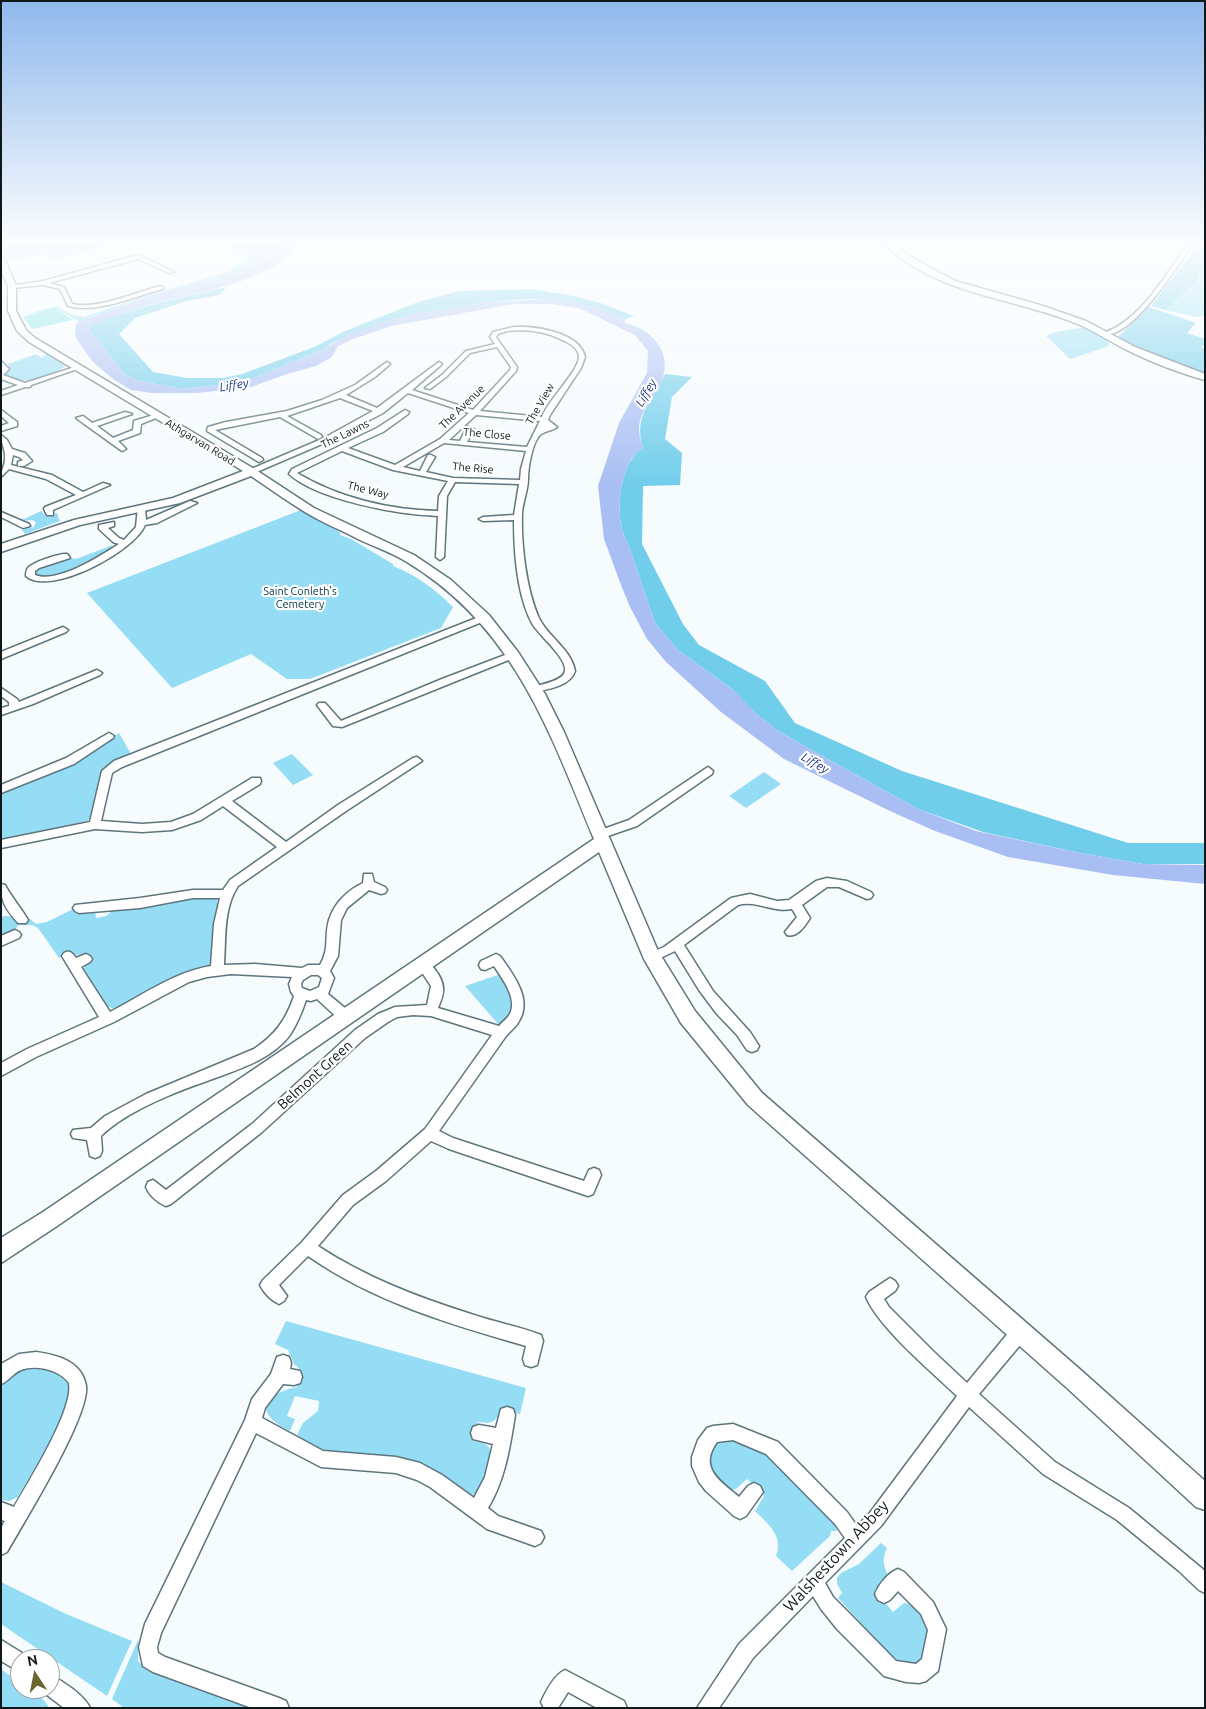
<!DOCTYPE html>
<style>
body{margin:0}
#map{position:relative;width:1206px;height:1709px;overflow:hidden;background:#f6fbfd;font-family:Ubuntu,sans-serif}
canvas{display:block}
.frame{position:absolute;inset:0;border:2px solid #0f181b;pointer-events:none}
.north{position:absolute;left:10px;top:1649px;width:50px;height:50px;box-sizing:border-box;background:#fff;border:1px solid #9fa3a4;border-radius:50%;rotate:349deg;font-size:14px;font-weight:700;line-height:20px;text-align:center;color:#0f181b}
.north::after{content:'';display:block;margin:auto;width:18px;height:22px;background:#6a6531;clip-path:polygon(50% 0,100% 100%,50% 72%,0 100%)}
</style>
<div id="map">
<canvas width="1206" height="1709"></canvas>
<div class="frame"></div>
<div class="north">N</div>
</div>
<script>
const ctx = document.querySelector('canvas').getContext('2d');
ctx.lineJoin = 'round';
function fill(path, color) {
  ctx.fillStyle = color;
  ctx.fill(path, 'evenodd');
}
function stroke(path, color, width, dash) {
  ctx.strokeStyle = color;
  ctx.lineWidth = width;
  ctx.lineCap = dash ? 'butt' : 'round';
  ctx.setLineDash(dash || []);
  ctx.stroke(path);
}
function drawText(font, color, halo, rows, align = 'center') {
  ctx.font = font + ' Ubuntu,sans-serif';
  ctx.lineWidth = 4.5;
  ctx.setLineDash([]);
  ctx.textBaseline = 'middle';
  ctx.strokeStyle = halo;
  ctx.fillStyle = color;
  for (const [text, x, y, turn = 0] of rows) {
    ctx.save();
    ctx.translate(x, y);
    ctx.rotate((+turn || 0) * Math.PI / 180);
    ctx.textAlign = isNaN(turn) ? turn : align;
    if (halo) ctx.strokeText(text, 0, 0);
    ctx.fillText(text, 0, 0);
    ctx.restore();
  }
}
fill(new Path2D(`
 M 1,244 L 113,244 L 54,259 L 47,253 L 6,261 L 1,254 Z
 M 226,244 L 283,244 L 260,264 L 244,272 L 153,295 L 79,322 L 57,308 L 20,316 L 57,306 L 72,315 L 84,317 L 148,295 L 228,272 L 249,257 Z
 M 1205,266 L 1205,304 L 1203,304 L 1205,305 L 1204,316 L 1197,317 L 1165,310 L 1198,280 L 1198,272 Z
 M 1086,327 L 1101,335 L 1109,343 L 1109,346 L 1070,359 L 1046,336 L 1055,332 Z
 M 47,353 L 65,364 L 65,366 C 47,381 25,385 4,375 L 9,368 L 8,364 L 36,354 L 42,358 Z
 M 301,510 L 340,532 L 340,535 L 351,539 L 393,564 L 393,566 C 416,575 435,589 453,607 L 441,628 L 310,679 L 287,679 L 251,654 L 172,688 L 87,593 Z
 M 41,511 L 46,516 L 57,513 L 60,521 L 25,534 L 22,530 L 34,527 L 36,522 L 32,520 L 20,521 Z
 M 113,545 C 108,557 61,576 47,577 C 43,577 39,576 35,575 L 34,573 L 36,568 L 61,560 L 64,561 L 74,558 L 76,559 Z
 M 119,733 L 130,752 L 130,756 L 111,764 L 103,770 L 90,818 L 87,821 L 1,840 L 1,792 L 30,779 L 74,764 Z
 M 292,754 L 313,775 L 293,785 L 273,763 Z
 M 764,772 L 781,784 L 746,808 L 729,796 Z
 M 188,895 L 217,897 L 218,913 L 213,961 L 210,966 L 178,976 L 114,1009 L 107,1006 L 83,969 L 90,960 L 86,954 L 76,955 L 71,952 L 59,958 L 38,928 L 32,925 L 18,925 L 15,930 L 1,936 L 1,917 C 12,913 20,922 30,919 L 36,924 L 47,922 L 83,904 L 81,911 L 95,911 L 96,918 L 106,916 L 114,909 Z
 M 501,974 L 514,1007 L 503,1023 L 499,1025 L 465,986 Z
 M 286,1321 L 526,1388 L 520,1414 L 500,1410 C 497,1423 490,1424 478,1422 L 473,1441 C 476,1442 481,1442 485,1444 C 500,1452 483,1485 476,1494 L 468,1495 L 422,1464 L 397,1457 L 327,1452 L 312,1446 L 297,1435 L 303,1423 L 318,1411 L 319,1401 L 295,1396 L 287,1416 L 295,1419 L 290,1431 C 284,1428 278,1425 273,1420 C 253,1401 281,1390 297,1387 L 302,1371 L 294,1364 L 288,1350 L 275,1344 Z
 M 28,1366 C 61,1371 74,1372 68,1410 L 18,1497 L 9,1501 L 1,1500 L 1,1386 L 8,1376 Z
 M 719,1440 C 767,1438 804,1491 834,1522 L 837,1531 L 831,1531 L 830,1536 L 792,1571 L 776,1556 C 784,1536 768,1524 755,1511 L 764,1496 L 747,1479 L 736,1489 L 730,1490 L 710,1472 L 707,1451 Z
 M 881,1543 L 887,1548 C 882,1559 883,1565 888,1575 L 875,1591 L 893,1612 L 904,1603 C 921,1605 931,1624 930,1640 C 930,1647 924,1656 921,1663 L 906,1665 L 894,1659 L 838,1598 L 842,1593 L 837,1584 L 837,1578 L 841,1573 L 859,1564 Z
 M 1,1582 L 66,1614 L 132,1641 L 107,1696 L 1,1624 Z
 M 138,1640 L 138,1661 L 147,1670 L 266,1708 L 124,1708 L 112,1699 Z
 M 1,1669 L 20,1683 L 20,1689 C 32,1689 44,1697 49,1708 L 1,1708 Z`), '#95ddf4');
fill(new Path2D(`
 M 1199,244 L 1205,244 L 1205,266 L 1198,272 L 1198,280 L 1165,310 L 1151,306 Z
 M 227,287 L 219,295 L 187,301 L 135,318 L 119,334 L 153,372 L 187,378 L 223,378 L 242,374 L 314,347 L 345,331 L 418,302 L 459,291 L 531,289 L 569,295 L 601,303 L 634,316 L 625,319 L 603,310 L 563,300 L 526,299 L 491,302 L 426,312 L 391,320 L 334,342 L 320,351 L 254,378 L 235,383 L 183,389 L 140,381 L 125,375 L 99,341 L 88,330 L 90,325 C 134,307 181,297 227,287 Z
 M 1149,307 L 1196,323 L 1187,333 L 1205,339 L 1205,344 L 1201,347 L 1205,349 L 1205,374 L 1164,360 L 1117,338 Z
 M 665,374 L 692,377 L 672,397 L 665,439 L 682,453 L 680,485 L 643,486 L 642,544 L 683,624 L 699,645 L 765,681 L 795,723 L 902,771 L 1128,843 L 1205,843 L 1205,864 L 1143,864 L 1080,853 L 983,832 L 918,809 L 824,757 L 778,731 L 755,713 L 732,689 L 678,650 L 655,623 L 629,546 C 615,523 618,489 628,465 C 630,460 635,458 636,452 L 643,448 C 633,414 652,403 665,374 Z`), '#71ceeb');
fill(new Path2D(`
 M 283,244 L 302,244 C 262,285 204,290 152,304 C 131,310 110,317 90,325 L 88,330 L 99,341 L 125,375 L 140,381 L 183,389 L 235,383 L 254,378 L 320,351 L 349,334 L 391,320 L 426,312 L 491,302 L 549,299 L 576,302 L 603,310 L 625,319 L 625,323 C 656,330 675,357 659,387 C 653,398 645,406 641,418 C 637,428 640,438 643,448 L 636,452 C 635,458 630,459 628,465 C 618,489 615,523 629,546 L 655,623 L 678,650 L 736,692 L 755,713 L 778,731 L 824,757 L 918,809 L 976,831 L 1080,853 L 1143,864 L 1205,865 L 1205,884 L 1113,875 L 1008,857 L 935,831 L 890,811 L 784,759 L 721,712 L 666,662 L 647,639 L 630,607 L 621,585 L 604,539 L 598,486 L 619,423 L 647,373 L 648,351 L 635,335 L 581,309 L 552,304 L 514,304 L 391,326 L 353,339 L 338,346 L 332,357 L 316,366 L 287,374 L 251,387 L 197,393 L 152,393 L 131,390 L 113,379 L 93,362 L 77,340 L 75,335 L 76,325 L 79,322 L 153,295 L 244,272 L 259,264 Z`), '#a9bff3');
fill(new Path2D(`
 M 52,308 L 56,308 L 73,320 L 32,329 L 23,317 Z`), '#7be3e5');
const street = new Path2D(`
 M 1188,244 L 1193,244 C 1177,267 1133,337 1104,335 L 1104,333 C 1142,319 1165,275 1188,244 Z
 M 138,255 L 174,272 L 169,273 L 138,259 L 49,283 L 64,287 L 72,304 C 97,310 136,292 161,286 L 163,287 L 163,289 C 134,296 98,314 68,306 L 60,289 L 43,285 L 12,288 L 9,286 L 43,281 Z
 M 514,327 C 535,326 580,332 585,357 L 581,368 L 550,415 L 548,420 L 557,427 C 552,431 544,431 540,435 C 532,443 528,468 528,479 C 528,490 523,501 522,513 C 521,544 526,589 539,618 C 548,637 571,649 575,671 C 570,686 549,689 535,692 L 532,691 L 530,689 L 532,687 C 539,685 564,681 565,671 C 567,658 540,636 533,625 C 517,597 514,551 514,520 L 483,521 L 479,519 L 483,517 L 514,515 L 519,484 L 455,482 L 447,496 L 444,557 L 440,560 L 436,557 L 438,516 C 400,515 317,500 289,474 L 292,469 L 377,428 L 405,410 L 409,412 L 408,414 L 383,432 L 348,448 L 395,465 L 440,439 L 469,413 L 408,393 L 383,413 L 329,441 L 252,474 L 248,472 L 249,470 L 324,438 L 373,411 L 340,398 L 287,416 L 321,435 L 322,437 L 318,439 L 280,417 L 215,430 L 262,458 L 263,460 L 259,462 L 207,431 L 208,427 L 226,422 L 287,411 L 322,400 L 355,385 L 387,362 L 390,364 L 389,365 L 375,377 L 346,395 L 377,408 L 439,362 L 442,364 L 441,365 L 412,390 L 473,410 L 510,370 L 511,367 L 497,347 L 470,353 L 446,377 L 430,389 L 425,388 L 442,375 L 466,351 L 495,344 L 490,337 L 493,332 ZM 507,331 C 525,329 544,331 560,339 C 568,342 579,348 579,357 C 578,372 548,400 542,417 L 480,411 L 516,371 L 517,367 L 496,337 L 498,334 ZM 476,415 L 540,421 L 527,447 L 467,442 L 474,429 L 470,427 L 467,427 L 460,441 L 449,440 ZM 444,443 L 526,451 L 521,469 L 520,480 L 453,478 L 426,472 L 435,457 L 431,455 L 428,455 L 420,471 L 403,467 ZM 342,451 L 393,470 L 448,481 L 439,496 L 438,511 C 390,510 339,498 297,473 Z
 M 1,361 L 9,369 L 3,375 L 25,383 L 75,367 L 80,368 L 31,385 L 30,387 L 25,387 L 1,395 L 1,391 L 18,385 L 1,379 Z
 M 1,410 L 17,422 L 17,426 L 1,431 L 1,426 L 9,423 L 1,416 Z
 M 125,412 L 132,414 L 97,426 L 113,438 L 133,430 L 134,421 L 157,414 L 161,416 L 141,424 L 140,433 L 118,441 L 126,449 L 122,451 L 76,418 L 83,416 L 92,423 Z
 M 1,435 L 7,440 L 12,449 L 25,453 L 32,461 L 24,466 L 18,466 L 18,462 L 23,460 L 19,457 L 13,455 L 11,465 L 52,475 L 83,492 L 103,483 L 110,485 L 53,510 L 53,515 L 47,515 L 44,509 L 45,507 L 76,495 L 46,479 L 9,469 L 1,477 C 1,470 6,464 5,456 C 5,448 1,443 1,435 Z
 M 190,501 L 197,503 L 157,523 L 145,525 C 135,551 50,597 26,576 C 26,573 26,570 28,568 C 33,562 60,553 67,554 L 70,558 L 39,568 L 35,571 L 35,575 C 57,584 100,556 119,544 L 113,542 L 99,529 L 99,525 L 114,522 L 114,526 L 108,528 L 119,538 L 124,540 L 136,527 L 138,507 L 145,509 L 146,520 Z
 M 1,512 L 29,524 L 30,526 L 23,528 L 1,517 Z
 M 484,615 L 487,616 L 487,620 L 122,767 L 112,773 L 101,821 L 142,824 L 171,822 L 193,814 L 252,778 L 260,778 L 261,781 L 260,784 L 232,801 L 286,842 L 338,805 L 413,758 L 417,757 L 422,761 L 346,811 L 238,886 C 223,909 226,938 224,965 L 255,964 L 302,968 L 308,965 L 320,965 C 330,948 324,937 329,920 C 334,903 348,890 363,883 L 364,874 L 372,874 L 374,882 L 385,887 L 387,890 L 385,893 L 381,894 L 369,890 L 347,908 L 341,920 L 338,956 L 330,971 L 334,978 L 328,994 L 351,1013 L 352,1017 L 351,1021 L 346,1022 L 341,1021 L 317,999 L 311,1001 L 306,1000 C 302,1012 297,1024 290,1035 C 270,1061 236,1070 207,1081 C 175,1092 125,1112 101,1136 L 102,1151 L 100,1156 L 95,1158 L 90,1156 L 87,1140 L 73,1138 L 71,1134 L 73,1130 L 91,1128 L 105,1116 L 146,1094 L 254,1049 C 275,1035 286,1020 294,996 L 291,992 L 289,984 L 292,977 L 231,974 L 207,977 L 189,982 L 114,1022 L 36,1057 L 1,1076 L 1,1063 L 27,1049 L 99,1017 L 62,956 L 64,953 C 70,950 72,953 76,958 L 86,954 L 90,956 L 92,959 L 90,962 L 81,967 L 110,1012 C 143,995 174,972 211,966 L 214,924 L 220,898 L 193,898 L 140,908 L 79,913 L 75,911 L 73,908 L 75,905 L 140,898 L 193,890 L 223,890 L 230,880 L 277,847 L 223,806 L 201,820 L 172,830 L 142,832 L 95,829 L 1,848 L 1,840 L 90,822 L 102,771 L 114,761 ZM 311,975 L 318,975 L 322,978 L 319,987 L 310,991 L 302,988 L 301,984 L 303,980 Z
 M 63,627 L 68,630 L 66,632 L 1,659 L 1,652 Z
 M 513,652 L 518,655 L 516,657 L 342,727 L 333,726 L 317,705 L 319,703 L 325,703 L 341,721 L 442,679 Z
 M 97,670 L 102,673 L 100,675 L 33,704 L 1,715 L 1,708 L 9,706 L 9,702 L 1,696 L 1,688 L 17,699 L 19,702 Z
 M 109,733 L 114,736 L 113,738 L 74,764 L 1,793 L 1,785 L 66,758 Z
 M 708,767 L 713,771 L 712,774 L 637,826 L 599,839 L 595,838 L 593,835 L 595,832 L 629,820 Z
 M 827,878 L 847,881 L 871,892 L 873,895 L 871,898 L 867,899 L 839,887 L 827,887 L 802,905 L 810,918 C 805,926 797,938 787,935 L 785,932 L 797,917 L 792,909 C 773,913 757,900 738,905 L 684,945 L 713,991 L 750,1032 L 759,1046 L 757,1050 L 752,1052 L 747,1050 L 737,1035 L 717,1014 L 699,990 L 675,951 L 652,962 L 648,960 L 646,957 L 648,954 L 664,947 L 731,898 L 750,894 L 777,901 L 789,900 L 816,881 Z
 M 1,884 L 5,885 C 12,898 21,908 28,920 L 26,923 L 18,923 C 6,909 1,903 1,884 Z
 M 15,930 L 19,932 L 21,935 L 19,938 L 1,946 L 1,936 Z
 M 496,954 L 500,956 C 512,973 533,999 519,1021 C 516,1027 510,1031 506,1036 L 439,1131 L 453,1138 L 584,1181 L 589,1170 L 594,1168 L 599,1170 L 601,1175 L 593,1194 L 588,1196 L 449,1149 L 431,1141 L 386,1181 L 353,1205 L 318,1246 C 365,1277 417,1297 471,1314 C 494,1322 518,1326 541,1335 L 543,1341 L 537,1365 L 531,1367 L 525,1365 L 523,1359 L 526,1346 C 450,1324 374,1302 308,1256 L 279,1285 L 287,1296 L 284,1301 L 279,1304 C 271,1300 264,1293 260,1285 L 263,1280 L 302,1242 L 343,1195 L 376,1171 L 425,1129 L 492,1035 L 431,1016 L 413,1015 L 397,1017 L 388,1022 L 365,1038 L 262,1132 L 171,1204 L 166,1206 C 158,1203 149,1195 146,1187 L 148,1182 L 153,1180 L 166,1190 L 252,1124 L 355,1030 L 378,1014 L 395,1007 L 427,1005 L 431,986 L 417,965 L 419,961 C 430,958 443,978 443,988 C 444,995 440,1002 438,1008 L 499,1026 C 502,1022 507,1019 510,1014 C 518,999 502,978 494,966 L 485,970 L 481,969 L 479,965 L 481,961 Z
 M 890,1278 L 895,1281 L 898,1286 L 895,1291 L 884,1299 L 889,1307 L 934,1352 L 967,1383 L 1014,1326 L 1020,1324 L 1026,1326 L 1028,1332 L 1026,1338 L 979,1394 L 1055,1462 L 1129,1508 L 1205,1571 L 1205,1593 L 1199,1590 L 1179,1571 L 1117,1520 L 1043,1474 L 969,1407 L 881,1526 L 825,1583 L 833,1597 L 851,1615 L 896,1661 L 916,1664 L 922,1659 L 928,1630 L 921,1614 L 898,1591 L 890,1600 L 884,1603 L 878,1600 L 875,1594 C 879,1584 888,1573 898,1569 L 904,1572 L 933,1602 L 946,1629 L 938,1671 L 926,1681 L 919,1683 L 906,1682 L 884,1676 L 837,1629 L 821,1609 L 813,1596 L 753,1658 L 719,1708 L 697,1708 L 739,1644 L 845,1538 L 835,1524 L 766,1454 L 733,1440 L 717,1442 C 698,1468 720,1481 739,1497 L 748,1486 L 754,1483 L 760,1486 L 763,1492 L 746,1516 L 740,1519 L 734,1516 L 706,1491 L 699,1482 L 692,1466 L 692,1457 L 698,1440 L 707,1428 L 713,1426 L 733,1424 L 778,1442 L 847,1512 L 857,1526 L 869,1514 L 957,1396 C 932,1372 879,1328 866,1297 L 869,1292 Z
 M 36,1352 C 57,1355 82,1361 86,1386 C 90,1416 24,1522 7,1552 L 1,1555 L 1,1528 L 5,1521 L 1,1520 L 1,1502 L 14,1507 C 28,1482 74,1410 69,1383 C 60,1370 36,1364 21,1370 C 13,1373 9,1381 1,1384 L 1,1364 L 19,1354 Z
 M 283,1355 L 289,1357 L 291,1363 L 290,1369 L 300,1371 L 302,1377 L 300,1383 L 294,1385 L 283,1384 L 265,1408 L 262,1418 L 323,1451 L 396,1457 L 420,1463 L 442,1475 L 474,1498 L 485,1477 L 493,1444 L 473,1439 L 471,1433 L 473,1427 L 479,1425 L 496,1428 L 501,1409 L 507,1407 L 513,1409 L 515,1415 C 510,1447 505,1480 488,1508 L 498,1516 L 541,1531 L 544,1537 L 541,1543 L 535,1546 L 487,1529 L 430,1487 L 417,1480 L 396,1473 L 321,1467 L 256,1433 L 161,1633 L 157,1647 L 158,1653 L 165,1657 L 279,1698 L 286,1701 L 289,1708 L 252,1708 L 153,1672 L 143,1666 L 139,1647 L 145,1624 L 245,1420 L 252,1399 L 271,1374 L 277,1357 Z
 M 1,1640 L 27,1656 L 28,1659 L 20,1659 L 20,1672 L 1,1661 Z
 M 565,1670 L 624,1701 L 627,1708 L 597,1708 L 568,1692 L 558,1708 L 544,1708 L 541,1702 C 546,1691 554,1675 565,1670 Z
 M 50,1675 C 63,1681 84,1695 90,1708 L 64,1708 L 43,1692 L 42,1689 L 50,1689 Z`);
const secondary = new Path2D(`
 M 885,244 L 894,244 L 909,256 L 955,281 L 1040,305 L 1086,321 L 1135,347 L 1205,374 L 1205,380 C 1182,374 1148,361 1127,350 C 1111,342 1096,332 1080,325 C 1018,298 934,295 885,244 Z
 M 1,258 L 5,260 L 16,286 L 16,311 L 26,330 L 35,338 L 256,470 L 314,508 L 414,555 L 451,580 L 489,615 L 518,652 L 545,694 L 564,732 L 658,951 L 695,1011 L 762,1093 L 1083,1372 L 1205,1481 L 1205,1510 L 1196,1507 L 1067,1388 L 748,1105 L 681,1023 L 644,959 L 599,852 L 57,1226 L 1,1263 L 1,1238 L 43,1212 L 594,839 C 549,730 514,627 407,562 C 391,552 372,546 356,538 C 339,529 321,522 305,512 C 287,501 269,488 251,476 L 180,503 L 80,525 L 1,552 L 1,544 L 74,520 L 173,498 L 243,471 L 29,342 L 17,331 L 8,311 L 8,286 L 1,270 Z`);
stroke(street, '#5f757d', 3);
stroke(secondary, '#5f757d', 3);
fill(street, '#fff');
fill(secondary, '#fff');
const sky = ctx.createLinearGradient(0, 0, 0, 484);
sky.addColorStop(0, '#8fb8ec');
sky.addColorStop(0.5, '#fbfdfe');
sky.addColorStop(1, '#fbfdfe00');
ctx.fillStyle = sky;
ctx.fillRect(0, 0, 1206, 484);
drawText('11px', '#0f181b', '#fff', [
 ["The View",540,404,-60],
 ["The Avenue",462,407,-44],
 ["The Lawns",345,434,-26],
 ["The Close",487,434,5],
 ["Athgarvan Road",200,442,31],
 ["The Rise",473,468,5],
 ["The Way",368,490,14]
]);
drawText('11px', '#063440', '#fff', [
 ["Saint Conleth's",300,591],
 ["Cemetery",300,604]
]);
drawText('italic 12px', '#1d317b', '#fff', [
 ["Liffey",234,385,-10],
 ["Liffey",646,393,-60],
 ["Liffey",815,763,30]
]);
drawText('14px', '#0f181b', '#fff', [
 ["Belmont Green",315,1075,-42]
]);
drawText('16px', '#0f181b', '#fff', [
 ["Walshestown Abbey",836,1556,-47]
]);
</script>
